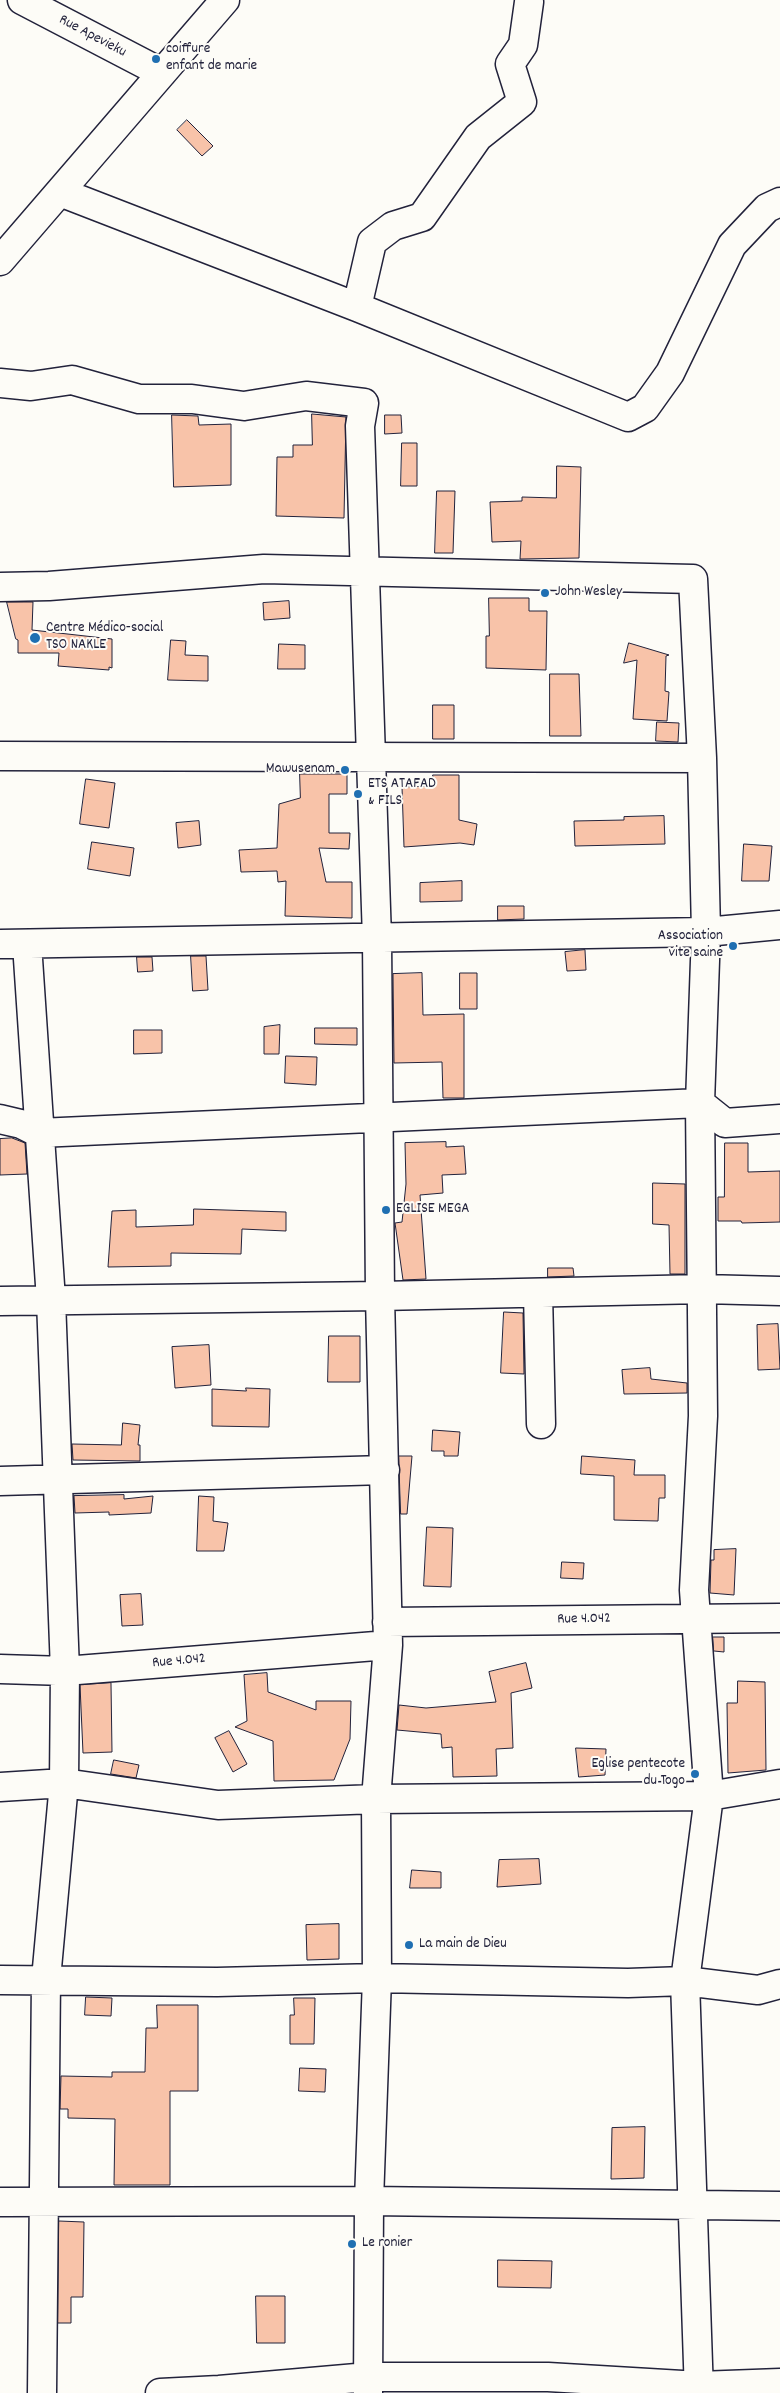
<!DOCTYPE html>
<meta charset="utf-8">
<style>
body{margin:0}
canvas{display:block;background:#fdfcf7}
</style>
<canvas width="780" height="2393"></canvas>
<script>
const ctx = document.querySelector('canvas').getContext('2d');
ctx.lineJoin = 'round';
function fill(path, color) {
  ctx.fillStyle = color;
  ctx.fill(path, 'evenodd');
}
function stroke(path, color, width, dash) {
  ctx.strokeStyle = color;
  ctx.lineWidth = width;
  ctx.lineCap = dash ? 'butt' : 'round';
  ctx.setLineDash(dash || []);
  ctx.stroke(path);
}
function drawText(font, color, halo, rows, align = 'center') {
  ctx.font = font + ' Dekko,sans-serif';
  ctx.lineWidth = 4;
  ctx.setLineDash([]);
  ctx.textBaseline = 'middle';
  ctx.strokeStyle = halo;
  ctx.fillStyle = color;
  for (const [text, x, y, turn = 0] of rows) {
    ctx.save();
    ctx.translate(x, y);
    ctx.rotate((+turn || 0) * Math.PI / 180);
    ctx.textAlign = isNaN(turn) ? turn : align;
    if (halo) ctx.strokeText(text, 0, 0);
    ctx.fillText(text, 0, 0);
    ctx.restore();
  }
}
const building = new Path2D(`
 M 187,120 L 213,146 L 202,156 L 177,130 Z
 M 312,414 L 346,417 L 344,518 L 276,516 L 277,457 L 293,457 L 293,445 L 312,445 Z
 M 172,415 L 198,416 L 199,425 L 231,424 L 231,485 L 174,487 Z
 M 385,415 L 401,415 L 402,433 L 385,434 Z
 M 402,443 L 417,443 L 417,486 L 401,486 Z
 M 557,466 L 581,467 L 579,558 L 520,559 L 521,541 L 492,542 L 490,502 L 522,501 L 522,497 L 556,498 Z
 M 437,491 L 455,491 L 453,553 L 435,553 Z
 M 489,598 L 529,598 L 529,611 L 547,611 L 546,670 L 486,668 L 486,636 L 489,636 Z
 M 289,601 L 290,618 L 264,620 L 263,603 Z
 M 7,602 L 33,602 L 32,630 L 112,639 L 112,668 L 109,667 L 109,670 L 58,666 L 59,653 L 18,653 L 18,640 L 16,639 Z
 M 171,640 L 186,641 L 185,655 L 208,656 L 208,681 L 168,680 Z
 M 629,643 L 669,655 L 666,656 L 665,691 L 669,692 L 667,721 L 633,719 L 637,660 L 624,663 Z
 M 279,644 L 305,645 L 305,669 L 278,669 Z
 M 550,674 L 579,674 L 581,736 L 550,736 Z
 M 433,705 L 454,705 L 454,739 L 433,739 Z
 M 657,722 L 679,723 L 678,742 L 656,741 Z
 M 300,774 L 347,774 L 347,794 L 329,794 L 329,833 L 350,833 L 349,849 L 319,848 L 326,882 L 352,882 L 352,918 L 285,916 L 286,881 L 278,882 L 277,871 L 241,872 L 239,850 L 277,848 L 279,804 L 300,798 Z
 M 433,775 L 459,775 L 459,820 L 477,824 L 474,845 L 460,843 L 404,847 L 402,787 L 434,786 Z
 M 86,779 L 115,783 L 109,828 L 80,824 Z
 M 664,816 L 665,844 L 575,846 L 574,821 L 624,820 L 624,817 Z
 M 199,821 L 201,845 L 178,848 L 176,823 Z
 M 92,842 L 134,848 L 130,876 L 88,869 Z
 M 744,844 L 772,846 L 769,881 L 742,881 Z
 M 462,881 L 462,901 L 420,902 L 420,883 Z
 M 498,906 L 524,906 L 524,919 L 498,920 Z
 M 585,950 L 586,970 L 567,971 L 565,952 Z
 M 191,956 L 206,956 L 208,990 L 193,991 Z
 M 137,957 L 152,957 L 153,971 L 138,972 Z
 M 422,973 L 423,1015 L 464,1014 L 464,1098 L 443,1098 L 442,1062 L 394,1063 L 393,974 Z
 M 460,973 L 477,973 L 477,1009 L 460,1009 Z
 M 280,1025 L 279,1054 L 264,1054 L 264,1027 Z
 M 315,1028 L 357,1028 L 357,1045 L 315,1044 Z
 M 134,1030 L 162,1030 L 162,1053 L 134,1054 Z
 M 286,1056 L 317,1057 L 316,1085 L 285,1083 Z
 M 12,1138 L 25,1143 L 27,1174 L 0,1175 L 0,1139 Z
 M 446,1142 L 446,1147 L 464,1146 L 466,1174 L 442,1175 L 443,1193 L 420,1195 L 426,1279 L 403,1280 L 395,1223 L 402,1222 L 406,1184 L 405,1143 Z
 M 725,1143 L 748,1143 L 748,1172 L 780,1171 L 780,1222 L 742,1223 L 741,1221 L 718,1221 L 718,1197 L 724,1197 Z
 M 653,1183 L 685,1184 L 685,1274 L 670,1274 L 669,1225 L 653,1224 Z
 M 194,1209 L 286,1212 L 286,1231 L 242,1229 L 241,1254 L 171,1253 L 171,1266 L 108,1267 L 112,1211 L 136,1210 L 136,1227 L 193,1225 Z
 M 548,1268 L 573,1268 L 574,1276 L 548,1277 Z
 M 504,1312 L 523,1313 L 524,1374 L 501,1373 Z
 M 778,1324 L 780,1369 L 758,1370 L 757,1325 Z
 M 329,1336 L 360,1336 L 360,1382 L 328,1382 Z
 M 209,1345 L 211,1385 L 175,1388 L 172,1347 Z
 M 650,1368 L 651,1379 L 687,1383 L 687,1393 L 624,1394 L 622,1370 Z
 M 246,1388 L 270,1389 L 269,1427 L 212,1426 L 212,1389 L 246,1391 Z
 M 123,1423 L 140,1425 L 138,1445 L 140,1445 L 140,1461 L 73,1460 L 72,1444 L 121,1445 Z
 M 433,1430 L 460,1432 L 458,1456 L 444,1456 L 444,1451 L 432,1451 Z
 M 399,1456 L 412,1456 L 407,1514 L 401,1514 Z
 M 582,1456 L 635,1460 L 634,1475 L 665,1475 L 665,1498 L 659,1498 L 658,1521 L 614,1520 L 614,1476 L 581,1474 Z
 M 124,1495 L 124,1499 L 153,1496 L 151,1513 L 109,1515 L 109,1512 L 75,1513 L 74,1496 Z
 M 199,1496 L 214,1497 L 213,1521 L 228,1523 L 224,1551 L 197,1551 Z
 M 427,1527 L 453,1528 L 451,1587 L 424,1586 Z
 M 736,1549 L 734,1595 L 710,1593 L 711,1560 L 714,1560 L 714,1550 Z
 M 562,1562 L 584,1563 L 583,1579 L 561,1578 Z
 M 141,1594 L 143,1625 L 122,1626 L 120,1595 Z
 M 713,1637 L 724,1637 L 724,1652 L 714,1651 Z
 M 526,1663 L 532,1688 L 511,1693 L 513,1748 L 496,1749 L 497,1776 L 453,1777 L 452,1747 L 442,1748 L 441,1734 L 397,1730 L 399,1705 L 426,1708 L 496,1702 L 489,1672 Z
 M 267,1673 L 268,1692 L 316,1710 L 316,1701 L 351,1701 L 350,1739 L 334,1780 L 274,1781 L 273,1741 L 235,1727 L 247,1721 L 244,1675 Z
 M 738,1681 L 765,1682 L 766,1770 L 728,1773 L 727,1703 L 737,1703 Z
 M 111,1683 L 112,1752 L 83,1753 L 80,1685 Z
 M 229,1731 L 247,1764 L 233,1772 L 215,1738 Z
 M 576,1748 L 606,1749 L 605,1775 L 579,1777 Z
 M 114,1760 L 139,1765 L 136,1778 L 111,1774 Z
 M 539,1859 L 541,1884 L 497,1887 L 499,1860 Z
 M 412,1870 L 441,1872 L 441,1888 L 410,1888 Z
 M 339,1924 L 339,1959 L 307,1960 L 306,1925 Z
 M 86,1997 L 112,1998 L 111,2016 L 85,2015 Z
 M 294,1998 L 315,1998 L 314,2044 L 290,2044 L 290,2015 L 294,2015 Z
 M 157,2005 L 198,2005 L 198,2091 L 170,2091 L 170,2185 L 114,2185 L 115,2119 L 68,2118 L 68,2109 L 60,2109 L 61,2076 L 112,2077 L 112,2072 L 145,2072 L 146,2028 L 157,2028 Z
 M 300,2068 L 326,2069 L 325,2092 L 299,2091 Z
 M 645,2127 L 644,2178 L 611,2179 L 612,2128 Z
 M 59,2221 L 84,2222 L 83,2297 L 71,2297 L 71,2323 L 58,2323 Z
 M 498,2260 L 552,2261 L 551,2288 L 498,2287 Z
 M 256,2296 L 285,2296 L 285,2343 L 257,2343 Z`);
fill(building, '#f8c3a9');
stroke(building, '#22223b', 1);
const minor = new Path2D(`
 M 22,0 L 162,73
 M 60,192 L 357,307 L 628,417 L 645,408 L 670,373 L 732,245 L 767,208 L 780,202
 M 0,261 L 225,0
 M 357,307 L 372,242 L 393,226 L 422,217 L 478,137 L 522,102 L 510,64 L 523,45 L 529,2
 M 0,383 L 31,386 L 72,380 L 139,399 L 192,399 L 244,406 L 306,396 L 364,403 L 360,426 L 377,939 L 380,1296 L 388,1645 L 376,1799 L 377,1978 L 369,2201 L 368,2393
 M 0,587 L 49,586 L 264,569 L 693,579 L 702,758 L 706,932 L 700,1103 L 703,1416 L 694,1590 L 709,1796 L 685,1981 L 699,2393
 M 0,756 L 702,758
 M 0,944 L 706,932 L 780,925
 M 27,944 L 51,1300 L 65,1671 L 64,1783 L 46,1979 L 42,2393
 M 0,1119 L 21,1124 L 39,1133 L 700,1103 L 725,1123 L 780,1119
 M 538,1293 L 541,1424
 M 0,1301 L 380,1296 L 703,1289 L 780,1291
 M 0,1481 L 385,1470
 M 387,1622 L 780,1618
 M 0,1669 L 65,1671 L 388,1645
 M 0,1787 L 64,1783 L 218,1805 L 376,1799 L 709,1796 L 780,1784
 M 0,1980 L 217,1982 L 377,1978 L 628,1983 L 685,1981 L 758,1990 L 780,1984
 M 0,2202 L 369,2201 L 780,2206
 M 160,2393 L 219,2390 L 368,2377 L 548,2377 L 699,2386 L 780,2383`);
stroke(minor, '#22223b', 31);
stroke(minor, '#fdfcf7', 28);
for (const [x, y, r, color] of [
 [156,59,5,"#1f6fb2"],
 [545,593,5,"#1f6fb2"],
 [35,638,6,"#1f6fb2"],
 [345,770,5,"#1f6fb2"],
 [358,794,5,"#1f6fb2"],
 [733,946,5,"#1f6fb2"],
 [386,1210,5,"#1f6fb2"],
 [695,1774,5,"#1f6fb2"],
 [409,1945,5,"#1f6fb2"],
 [352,2244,5,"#1f6fb2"]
]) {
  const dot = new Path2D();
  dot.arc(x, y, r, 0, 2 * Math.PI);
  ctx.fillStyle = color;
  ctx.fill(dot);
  stroke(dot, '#fdfcf7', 2);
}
drawText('15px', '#22223b', '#fdfcf7', [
 ["Rue Apevieku",92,37,28],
 ["Rue 4.042",584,1620,-1],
 ["Rue 4.042",179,1662,-5]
]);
drawText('15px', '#22223b', '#fdfcf7', [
 ["coiffure",166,50],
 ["enfant de marie",166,67],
 ["John Wesley",555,593],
 ["Centre Médico-social",46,629],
 ["TSO NAKLE",46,646],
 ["Mawusenam",335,770,"right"],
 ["ETS ATAFAD",368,785],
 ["& FILS",368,802],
 ["Association",723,937,"right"],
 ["vite saine",723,954,"right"],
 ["EGLISE MEGA",396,1210],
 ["Eglise pentecote",685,1765,"right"],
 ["du Togo",685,1782,"right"],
 ["La main de Dieu",419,1945],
 ["Le ronier",362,2244]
], 'left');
</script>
